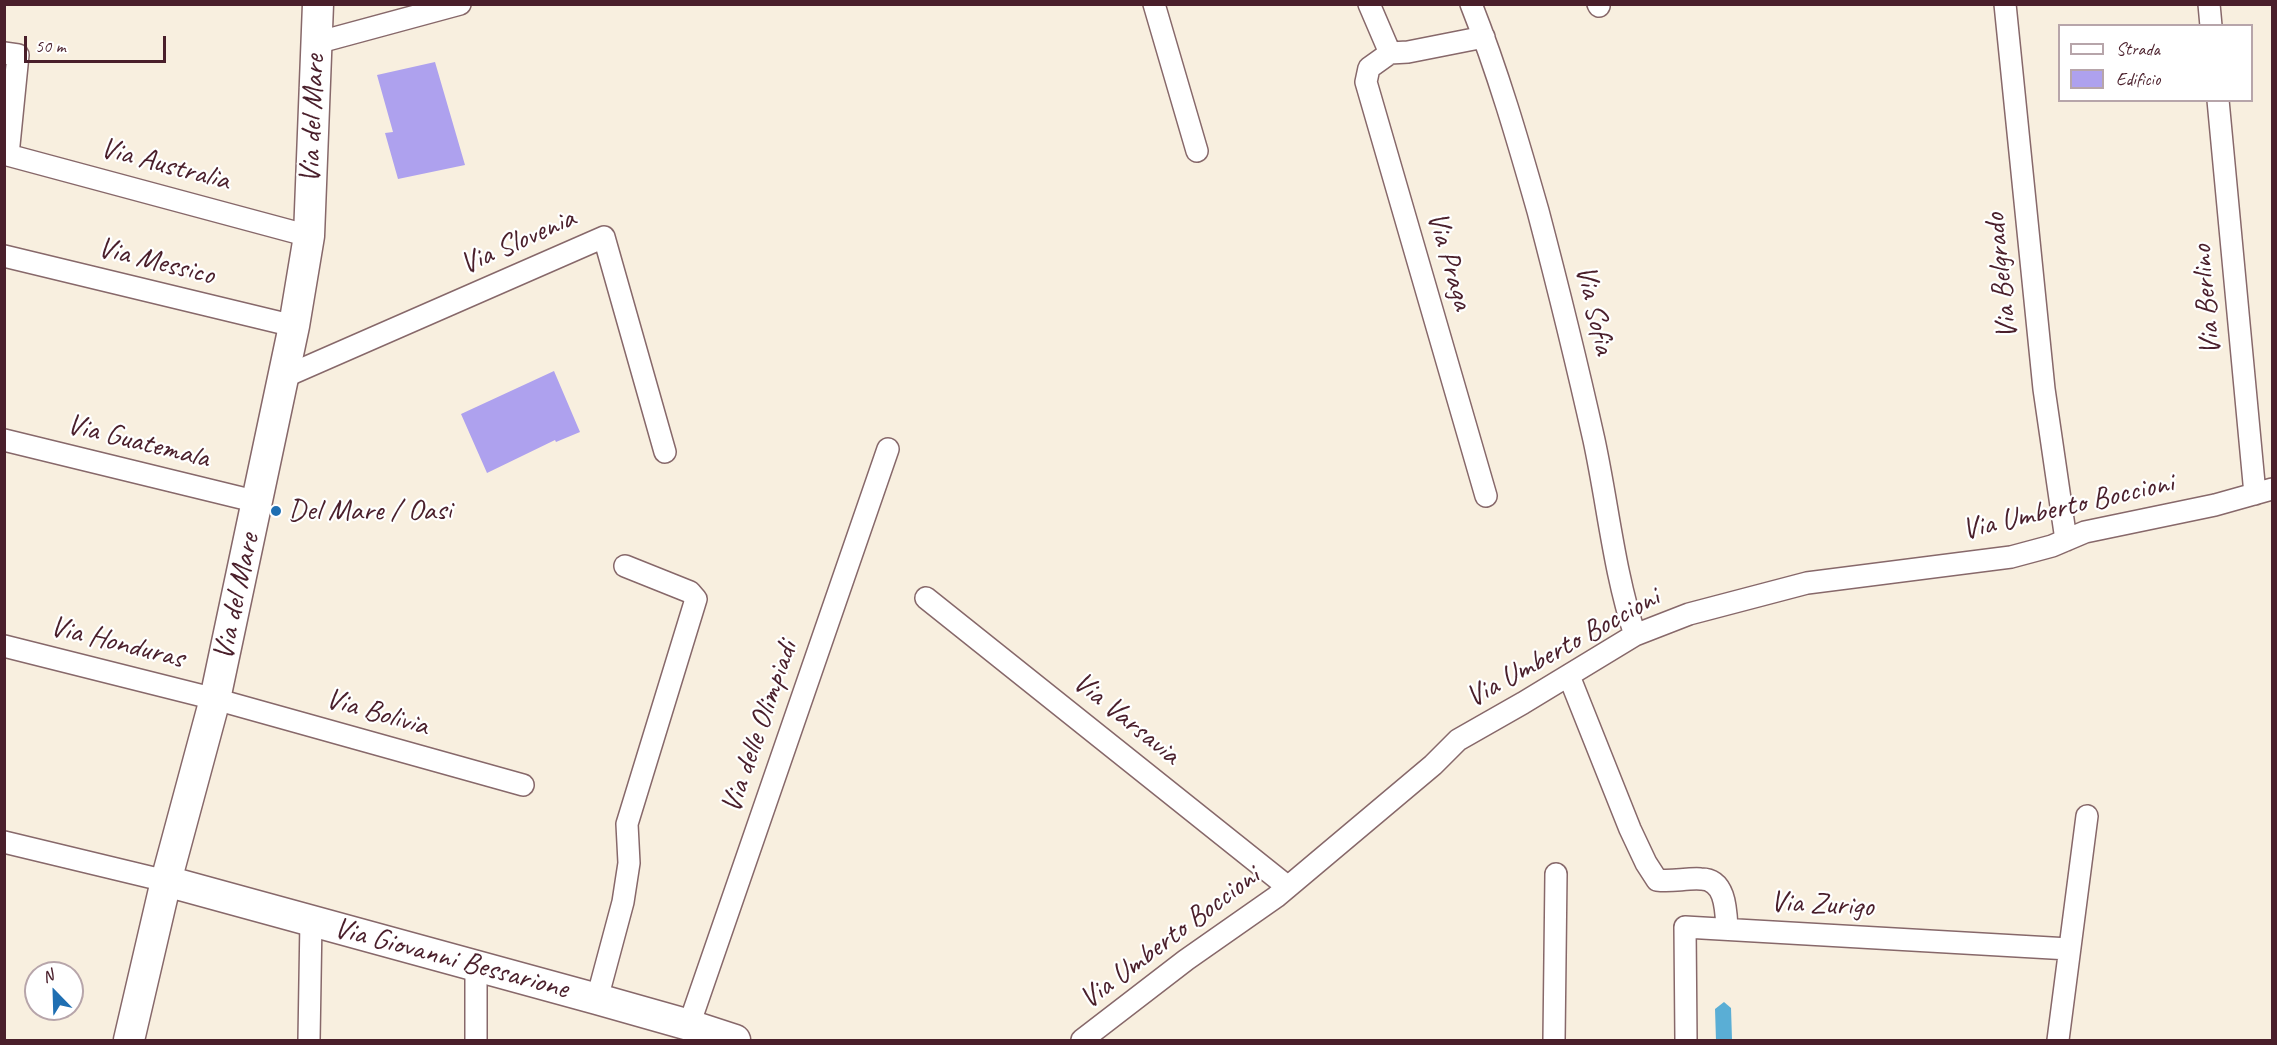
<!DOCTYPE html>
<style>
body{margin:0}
#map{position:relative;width:2277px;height:1045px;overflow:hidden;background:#f8efdf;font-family:Caveat,sans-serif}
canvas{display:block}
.frame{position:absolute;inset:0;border:6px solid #4a1f2b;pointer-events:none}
.legend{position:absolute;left:2058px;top:24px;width:195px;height:78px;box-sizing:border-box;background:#fff;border:2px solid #b7a5aa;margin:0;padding:8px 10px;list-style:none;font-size:18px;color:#4a1f2b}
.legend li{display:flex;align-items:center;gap:12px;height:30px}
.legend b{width:30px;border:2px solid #b7a5aa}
.north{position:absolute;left:24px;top:961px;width:60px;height:60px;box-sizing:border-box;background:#fff;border:2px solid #b7a5aa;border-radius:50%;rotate:337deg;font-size:16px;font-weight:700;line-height:24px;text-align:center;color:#4a1f2b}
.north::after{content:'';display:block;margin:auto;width:21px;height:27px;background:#1f6fb2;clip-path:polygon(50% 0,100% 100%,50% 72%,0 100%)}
.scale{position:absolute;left:24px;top:36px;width:142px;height:27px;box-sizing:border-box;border:3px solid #4a1f2b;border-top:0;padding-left:8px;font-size:18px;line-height:21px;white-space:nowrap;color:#4a1f2b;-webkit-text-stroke:4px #fff;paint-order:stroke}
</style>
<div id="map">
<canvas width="2277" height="1045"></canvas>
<div class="frame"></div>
<ul class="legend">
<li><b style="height:8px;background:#fff"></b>Strada</li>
<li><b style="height:16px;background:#aea1ee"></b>Edificio</li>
</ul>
<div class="north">N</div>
<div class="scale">50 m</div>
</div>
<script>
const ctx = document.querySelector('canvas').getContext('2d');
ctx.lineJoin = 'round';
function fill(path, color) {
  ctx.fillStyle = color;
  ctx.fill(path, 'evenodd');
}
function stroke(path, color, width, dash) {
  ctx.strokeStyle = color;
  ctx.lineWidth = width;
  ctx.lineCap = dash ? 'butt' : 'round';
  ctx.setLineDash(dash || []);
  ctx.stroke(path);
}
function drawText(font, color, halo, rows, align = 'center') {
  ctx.font = font + ' Caveat,sans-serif';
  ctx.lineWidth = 4.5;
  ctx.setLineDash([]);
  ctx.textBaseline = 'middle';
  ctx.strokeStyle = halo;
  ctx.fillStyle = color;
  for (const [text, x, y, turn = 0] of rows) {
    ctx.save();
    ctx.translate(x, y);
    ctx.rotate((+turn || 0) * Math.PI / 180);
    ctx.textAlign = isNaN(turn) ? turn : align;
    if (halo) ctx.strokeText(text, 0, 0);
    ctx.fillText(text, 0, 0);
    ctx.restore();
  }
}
fill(new Path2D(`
 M 1724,1002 L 1731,1008 L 1732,1040 L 1716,1040 L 1715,1009 Z`), '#5aaed5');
fill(new Path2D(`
 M 435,62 L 465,165 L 398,179 L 385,133 L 393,132 L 377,75 Z
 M 554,371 L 580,432 L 556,442 L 555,440 L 487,473 L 461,414 Z`), '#aea1ee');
const street = new Path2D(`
 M 1154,4 L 1197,151
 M 1369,4 L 1390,53
 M 1471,4 C 1498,72 1518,141 1538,211 C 1558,287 1577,364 1594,440 C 1608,505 1614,572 1635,635
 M 1598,4 L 1599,6
 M 2005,4 L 2044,389 L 2066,540
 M 2209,4 L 2211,26
 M 1484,37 L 1408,52 L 1390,53 L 1369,68 L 1366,82 L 1486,496
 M 316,43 L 460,4
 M 4,53 L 18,55 L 8,155
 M 2218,100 L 2255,494
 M 4,154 L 309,236
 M 4,256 L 294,326
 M 284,377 L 604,237 L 665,452
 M 4,440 L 258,502
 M 926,598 L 1288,887
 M 4,646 L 215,699 L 523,785
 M 1569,676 L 1630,829 L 1646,863 L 1657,880 C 1672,882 1686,878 1701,879 C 1726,879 1726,911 1727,929
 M 4,842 L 166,881
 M 597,999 L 623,902 L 629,863 L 627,824 L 696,599 L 690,592 L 625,566
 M 689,1025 L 888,449
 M 309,1040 L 311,920
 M 476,1040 L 476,966
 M 1082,1040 L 1186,960 L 1276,897 L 1433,765 L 1458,740 L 1523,703 L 1635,635 L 1689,614 L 1807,583 L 2011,557 L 2052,546 L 2085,532 L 2215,505 L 2272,489
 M 1554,1040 L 1556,874
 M 1686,1040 L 1685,927 L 2069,949
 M 2058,1040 L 2087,816`);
const secondary = new Path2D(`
 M 166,881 L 597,999 L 689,1025 L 735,1040
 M 129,1040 L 166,881 L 215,699 L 294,326 L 309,236 L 318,4`);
stroke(street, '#87686a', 24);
stroke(secondary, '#87686a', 33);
stroke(street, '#fff', 21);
stroke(secondary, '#fff', 30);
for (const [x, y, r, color] of [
 [276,511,6,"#1f6fb2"]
]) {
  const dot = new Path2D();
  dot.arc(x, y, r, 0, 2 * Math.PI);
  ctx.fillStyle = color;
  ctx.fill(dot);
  stroke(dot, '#fff', 2);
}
drawText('30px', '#4a1f2b', '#fff', [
 ["Via del Mare",313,119,-88],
 ["Via Australia",165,165,15],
 ["Via Slovenia",518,242,-24],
 ["Via Praga",1449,261,74],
 ["Via Messico",156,262,14],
 ["Via Belgrado",2002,276,-96],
 ["Via Berlino",2207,300,-95],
 ["Via Sofia",1594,310,77],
 ["Via Guatemala",138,442,14],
 ["Via Umberto Boccioni",2068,507,-13],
 ["Via del Mare",237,597,-78],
 ["Via Honduras",117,643,14],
 ["Via Umberto Boccioni",1563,648,-29],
 ["Via Bolivia",377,713,16],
 ["Via Varsavia",1126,719,39],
 ["Via delle Olimpiadi",760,727,-71],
 ["Via Zurigo",1822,905,3],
 ["Via Umberto Boccioni",1170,938,-37],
 ["Via Giovanni Bessarione",451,959,15]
]);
drawText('30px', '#4a1f2b', '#fff', [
 ["Del Mare / Oasi",288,511]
], 'left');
</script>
